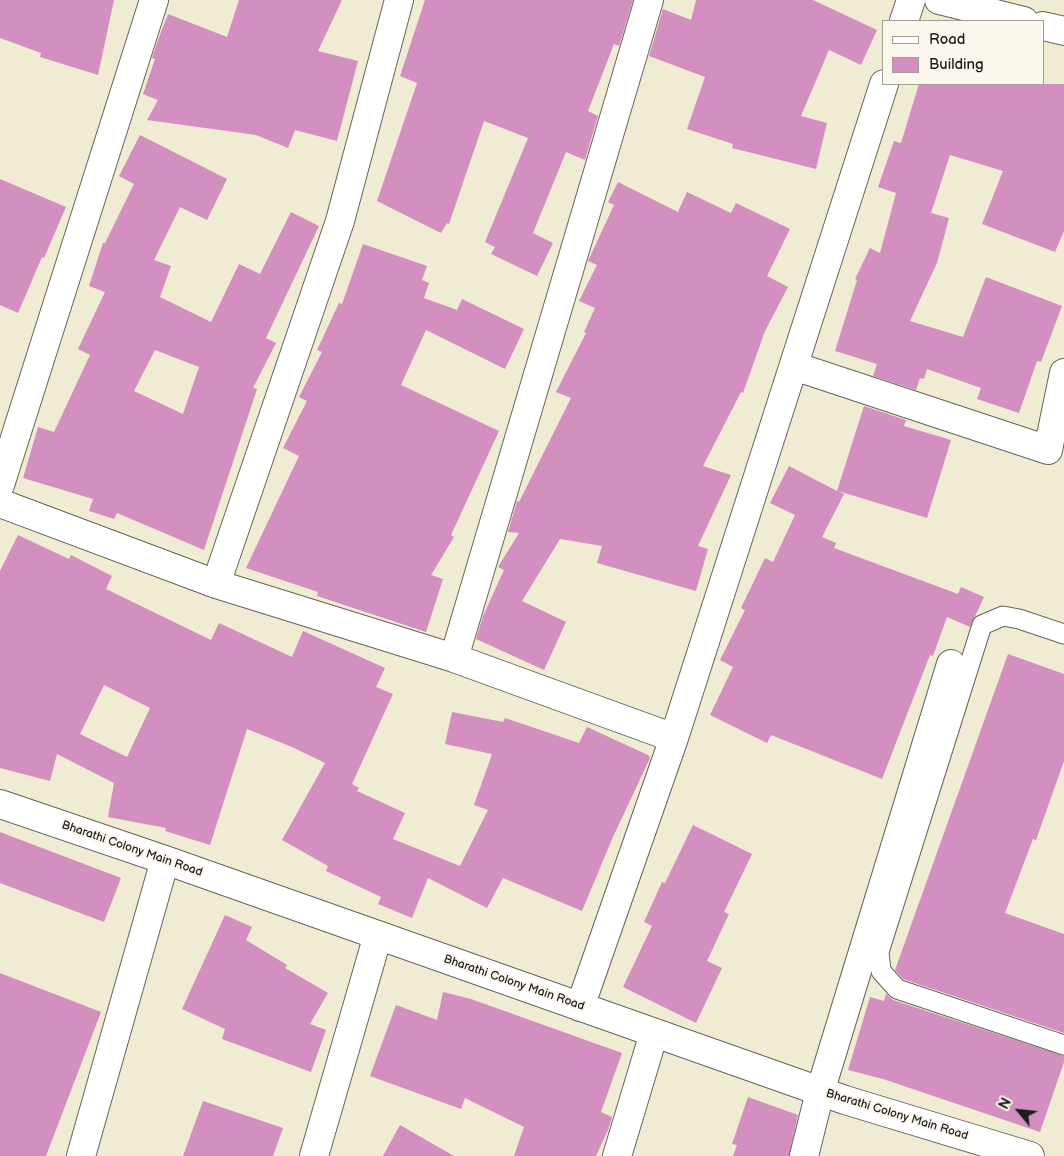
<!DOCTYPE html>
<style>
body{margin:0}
#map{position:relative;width:1064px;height:1156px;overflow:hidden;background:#f0ebd3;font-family:"Balsamiq Sans",sans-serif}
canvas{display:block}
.legend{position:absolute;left:882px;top:20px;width:162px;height:65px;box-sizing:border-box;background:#fbf7ec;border:1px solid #a29f99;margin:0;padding:6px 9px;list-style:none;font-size:15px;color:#1c1c1c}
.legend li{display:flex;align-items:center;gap:10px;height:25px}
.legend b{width:25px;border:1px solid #a29f99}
.north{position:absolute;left:994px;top:1086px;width:50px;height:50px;-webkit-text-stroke:4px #fbf7ec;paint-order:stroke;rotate:298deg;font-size:14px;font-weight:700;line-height:20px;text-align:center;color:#1c1c1c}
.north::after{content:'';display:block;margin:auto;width:18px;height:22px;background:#1c1c1c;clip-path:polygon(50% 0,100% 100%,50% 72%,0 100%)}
</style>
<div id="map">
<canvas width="1064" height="1156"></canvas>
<ul class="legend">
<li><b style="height:6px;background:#fff"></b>Road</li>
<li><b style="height:14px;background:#d38fbf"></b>Building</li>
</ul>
<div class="north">N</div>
</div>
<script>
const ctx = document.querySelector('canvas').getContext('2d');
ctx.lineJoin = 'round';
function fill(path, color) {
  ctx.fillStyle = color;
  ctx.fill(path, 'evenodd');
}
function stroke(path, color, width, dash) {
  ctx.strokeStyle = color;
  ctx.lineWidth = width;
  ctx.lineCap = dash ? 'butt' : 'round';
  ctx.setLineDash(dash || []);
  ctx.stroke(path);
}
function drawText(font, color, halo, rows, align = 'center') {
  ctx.font = font + ' "Balsamiq Sans",sans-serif';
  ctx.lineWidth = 4.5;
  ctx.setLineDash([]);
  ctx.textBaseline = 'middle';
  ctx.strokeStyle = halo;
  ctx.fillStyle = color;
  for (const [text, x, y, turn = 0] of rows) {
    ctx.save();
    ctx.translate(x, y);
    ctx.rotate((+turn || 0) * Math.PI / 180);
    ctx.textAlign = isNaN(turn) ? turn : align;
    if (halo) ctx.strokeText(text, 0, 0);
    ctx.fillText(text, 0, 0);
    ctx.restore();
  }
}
fill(new Path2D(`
 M 0,0 L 114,0 L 98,75 L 40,57 L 41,53 L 0,38 Z
 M 239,0 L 342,0 L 318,51 L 358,61 L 337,141 L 295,130 L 288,148 L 256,135 L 147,120 L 158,100 L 143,94 L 155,59 L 152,58 L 158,40 L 168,14 L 227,37 Z
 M 425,0 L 633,0 L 619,46 L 614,44 L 588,111 L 598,116 L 585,160 L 566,152 L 533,233 L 553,243 L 537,276 L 491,254 L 495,247 L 485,242 L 528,138 L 484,121 L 449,224 L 447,223 L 441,233 L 377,201 L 417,83 L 400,76 Z
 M 696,0 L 813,0 L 877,30 L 861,65 L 829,50 L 801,116 L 827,123 L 816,169 L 732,148 L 733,144 L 687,129 L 705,77 L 649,56 L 663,9 L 691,20 Z
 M 919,84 L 1064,84 L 1064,231 L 1055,252 L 982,224 L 1003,171 L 950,155 L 931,213 L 949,218 L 937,263 L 910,321 L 963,337 L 986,277 L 1062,306 L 1041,362 L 1037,361 L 1019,413 L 977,399 L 981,388 L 927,369 L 924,379 L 920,378 L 916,390 L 873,376 L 877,364 L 835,351 L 857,280 L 855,279 L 870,248 L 880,253 L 896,193 L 878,187 L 894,141 L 901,143 Z
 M 140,135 L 227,179 L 207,220 L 180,207 L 154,260 L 171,266 L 160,297 L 211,322 L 239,264 L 260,274 L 291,212 L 319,226 L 266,338 L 276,343 L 253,388 L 257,389 L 204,550 L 117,513 L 114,519 L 89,511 L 93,499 L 23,478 L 38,427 L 54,432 L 90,355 L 78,349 L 105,292 L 89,286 L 103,243 L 105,243 L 134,184 L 119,176 ZM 155,350 L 199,367 L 183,414 L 134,391 Z
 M 0,179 L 66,207 L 44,258 L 42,257 L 18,313 L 0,305 Z
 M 618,182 L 678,212 L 687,192 L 731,213 L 736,203 L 790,229 L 767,276 L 788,287 L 765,331 L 743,393 L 741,392 L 703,466 L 731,475 L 698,546 L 708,549 L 696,591 L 597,563 L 602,546 L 560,539 L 522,601 L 566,622 L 544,670 L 476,639 L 483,616 L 504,570 L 498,567 L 519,533 L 508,532 L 517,501 L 519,502 L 571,398 L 556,392 L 586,333 L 584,332 L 595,308 L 579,301 L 597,265 L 588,261 L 614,205 L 608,202 Z
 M 363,244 L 427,266 L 422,280 L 429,283 L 424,298 L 457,310 L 462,299 L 524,329 L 505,369 L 426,330 L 401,385 L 499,431 L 451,535 L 454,537 L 431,575 L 443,579 L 426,632 L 317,596 L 318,592 L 246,568 L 299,456 L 283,448 L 307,401 L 299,397 L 322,352 L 317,350 L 339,303 L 342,304 Z
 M 864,406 L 906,420 L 904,426 L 951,440 L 927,518 L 838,491 L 844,494 L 822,537 L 836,543 L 834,548 L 958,594 L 961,587 L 984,597 L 970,627 L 947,617 L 933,656 L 930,655 L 882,779 L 771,735 L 767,743 L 710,715 L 733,667 L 720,660 L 745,610 L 741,608 L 765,558 L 773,562 L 795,515 L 770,503 L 789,466 L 837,491 Z
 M 18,535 L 69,559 L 71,555 L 112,576 L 106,589 L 211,640 L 219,623 L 292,657 L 303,631 L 385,668 L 376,687 L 393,694 L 352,784 L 359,788 L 357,791 L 405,813 L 393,839 L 460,866 L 488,810 L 474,805 L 492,754 L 445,744 L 452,712 L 503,722 L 505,718 L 579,743 L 587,727 L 648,755 L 650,758 L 613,837 L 582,911 L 503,878 L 487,908 L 428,878 L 412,918 L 378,904 L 381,897 L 326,871 L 328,866 L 282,840 L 325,763 L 292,747 L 247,729 L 210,845 L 165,831 L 166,828 L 108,817 L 114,783 L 57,754 L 50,781 L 0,768 L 0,571 ZM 104,685 L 150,708 L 127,757 L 80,734 Z
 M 1008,654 L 1064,674 L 1064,761 L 1036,840 L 1033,839 L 1005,913 L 1064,934 L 1064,1033 L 903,979 L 895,970 Z
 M 693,825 L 752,854 L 724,912 L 729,914 L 707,961 L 722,968 L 696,1023 L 623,987 L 652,926 L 644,922 L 662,882 L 665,883 Z
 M 0,832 L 121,878 L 104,922 L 0,883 Z
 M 225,915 L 252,927 L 246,940 L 287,965 L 285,968 L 328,993 L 310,1024 L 326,1030 L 311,1072 L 222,1039 L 225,1029 L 182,1009 Z
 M 0,973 L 101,1012 L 46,1156 L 0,1156 Z
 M 443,992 L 471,999 L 622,1053 L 601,1112 L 612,1117 L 608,1130 L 596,1156 L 514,1156 L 524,1127 L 465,1098 L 461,1109 L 370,1076 L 396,1005 L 437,1020 Z
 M 886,994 L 893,1000 L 1064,1056 L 1064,1062 L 1040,1132 L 883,1079 L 848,1070 L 870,997 L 884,1001 Z
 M 748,1097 L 798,1115 L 789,1156 L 733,1156 L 737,1145 L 732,1144 Z
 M 203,1101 L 283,1128 L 273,1156 L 183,1156 Z
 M 400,1125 L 454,1156 L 383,1156 Z`), '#d38fbf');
const lane = new Path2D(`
 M 1064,634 L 1019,619 L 1003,616 L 982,625 L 879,952 L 881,971 L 897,989 L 1064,1045`);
const street = new Path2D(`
 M 939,0 L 1024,21
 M 904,21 L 911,0
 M 1043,26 L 1064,31
 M 794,366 L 1048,450 L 1059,397
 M 1064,373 L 1059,397 L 1064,399
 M 0,485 L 154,0
 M 0,503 L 216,584 L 454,658 L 674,738
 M 216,584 L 340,221 L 399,0
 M 454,658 L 649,0
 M 0,804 L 165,860 L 845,1100 L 1030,1156
 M 580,1007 L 674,738 L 884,84
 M 81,1156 L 165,860
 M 314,1156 L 378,935
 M 617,1156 L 654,1033
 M 804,1156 L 820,1092 L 951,664`);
stroke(lane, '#66645c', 21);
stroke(street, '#66645c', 30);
stroke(lane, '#fff', 19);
stroke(street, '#fff', 28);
drawText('12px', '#1c1c1c', '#fbf7ec', [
 ["Bharathi Colony Main Road",132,849,19],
 ["Bharathi Colony Main Road",514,983,19],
 ["Bharathi Colony Main Road",897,1115,17]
]);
</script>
